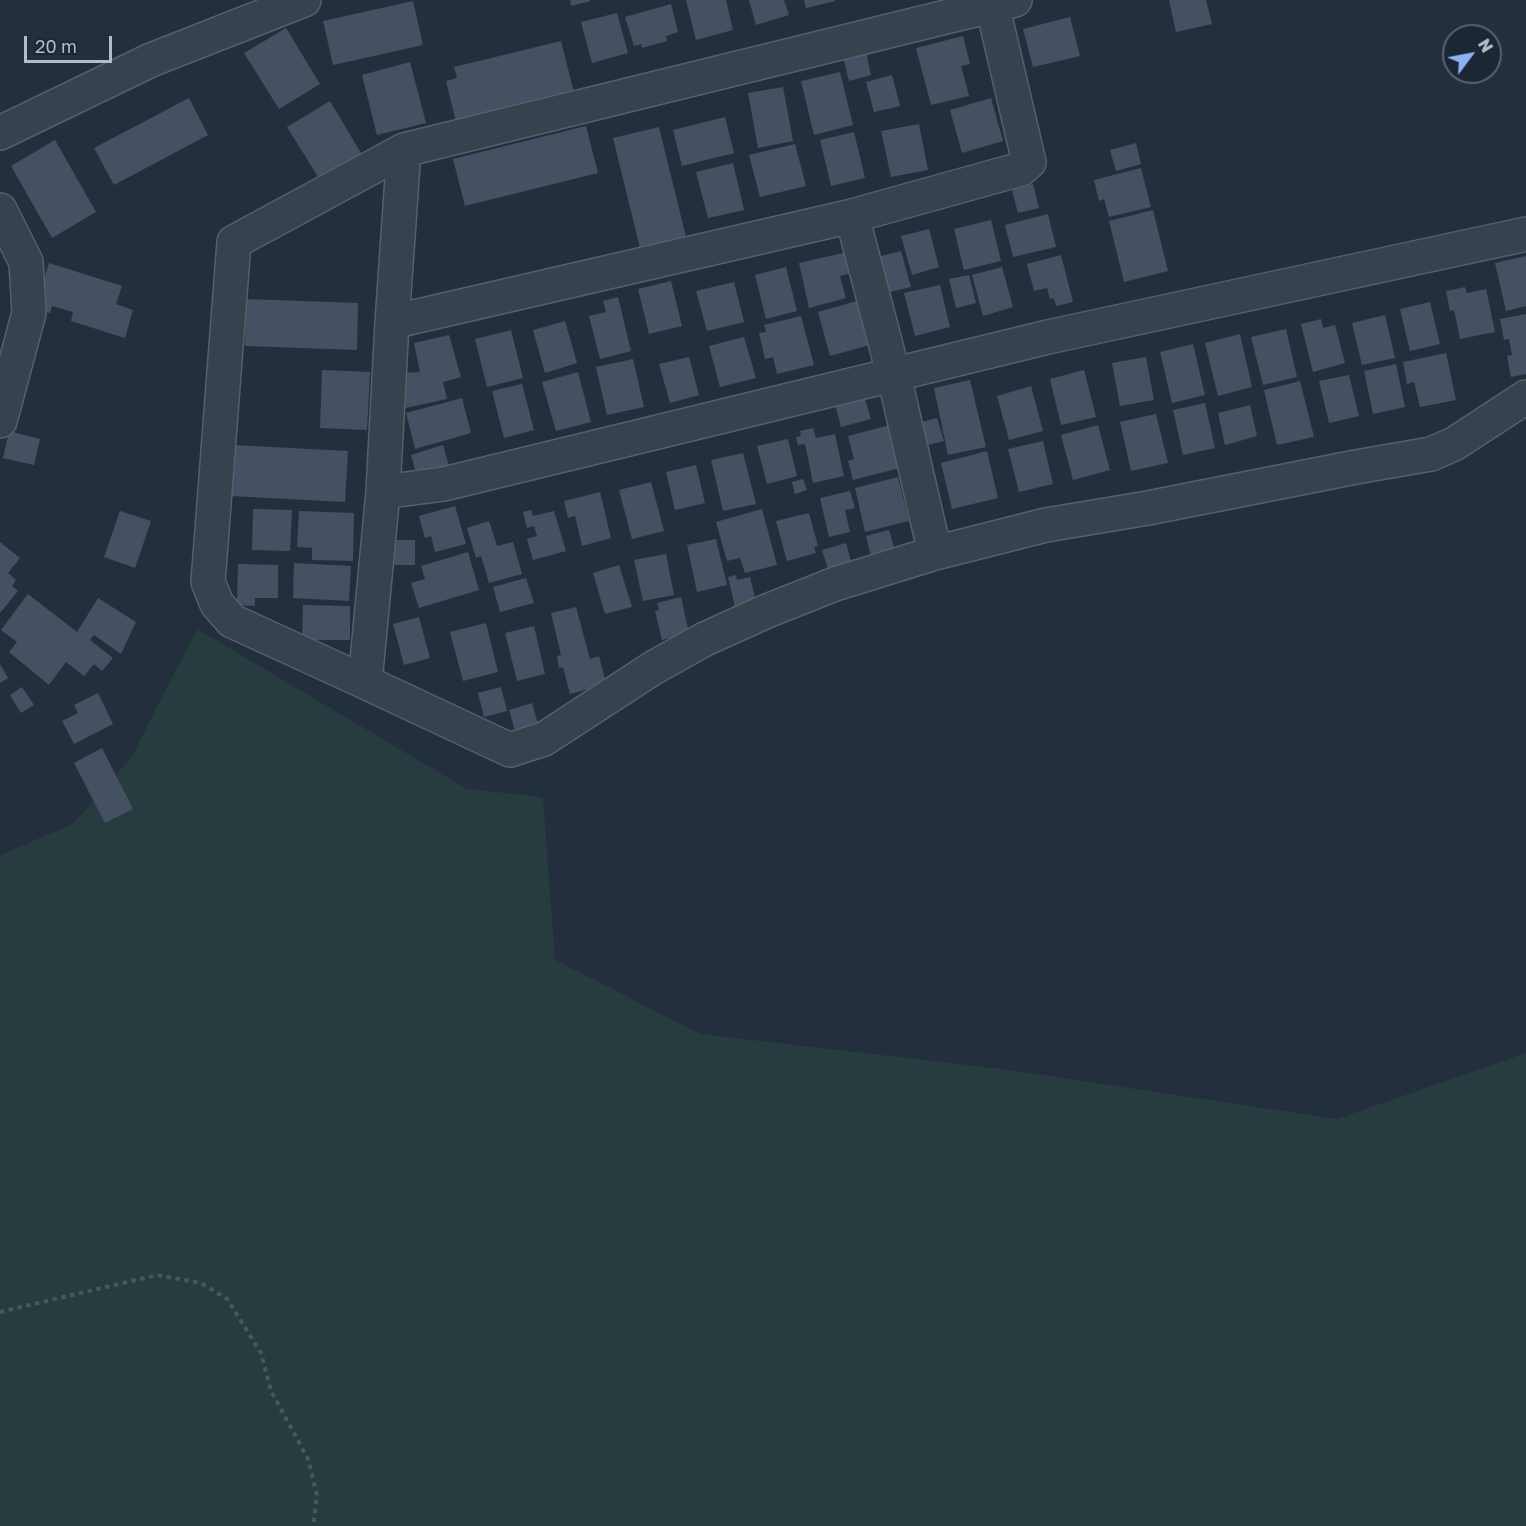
<!DOCTYPE html>
<style>
body{margin:0}
#map{position:relative;width:1526px;height:1526px;overflow:hidden;background:#242f3e;font-family:"Golos Text",sans-serif}
canvas{display:block}
.north{position:absolute;left:1442px;top:24px;width:60px;height:60px;box-sizing:border-box;background:#1d2633;border:2px solid #59626f;border-radius:50%;rotate:58deg;font-size:16px;font-weight:700;line-height:24px;text-align:center;color:#b4bcc9}
.north::after{content:'';display:block;margin:auto;width:21px;height:27px;background:#8ab4f8;clip-path:polygon(50% 0,100% 100%,50% 72%,0 100%)}
.scale{position:absolute;left:24px;top:36px;width:88px;height:27px;box-sizing:border-box;border:3px solid #b4bcc9;border-top:0;padding-left:8px;font-size:18px;line-height:21px;white-space:nowrap;color:#b4bcc9;-webkit-text-stroke:4px #1d2633;paint-order:stroke}
</style>
<div id="map">
<canvas width="1526" height="1526"></canvas>
<div class="north">N</div>
<div class="scale">20 m</div>
</div>
<script>
const ctx = document.querySelector('canvas').getContext('2d');
ctx.lineJoin = 'round';
function fill(path, color) {
  ctx.fillStyle = color;
  ctx.fill(path, 'evenodd');
}
function stroke(path, color, width, dash) {
  ctx.strokeStyle = color;
  ctx.lineWidth = width;
  ctx.lineCap = dash ? 'butt' : 'round';
  ctx.setLineDash(dash || []);
  ctx.stroke(path);
}
fill(new Path2D(`
 M 197,629 L 467,789 L 543,797 L 555,960 L 701,1034 L 1002,1069 L 1337,1119 L 1526,1053 L 1526,1526 L 0,1526 L 0,855 L 73,824 L 132,756 Z`), '#263c3f');
fill(new Path2D(`
 M 570,0 L 590,0 L 590,1 L 571,6 Z
 M 686,0 L 726,0 L 733,30 L 696,40 Z
 M 749,0 L 784,0 L 789,15 L 756,25 Z
 M 804,0 L 835,0 L 835,1 L 806,8 Z
 M 1169,0 L 1206,0 L 1212,24 L 1176,32 Z
 M 413,1 L 423,45 L 333,65 L 323,21 Z
 M 671,4 L 678,32 L 666,36 L 667,41 L 642,48 L 641,44 L 634,46 L 625,17 Z
 M 617,13 L 628,53 L 592,63 L 581,22 Z
 M 1070,17 L 1080,56 L 1033,67 L 1023,29 Z
 M 286,28 L 320,84 L 279,109 L 244,53 Z
 M 963,36 L 970,64 L 961,66 L 969,96 L 931,105 L 916,48 Z
 M 561,41 L 574,93 L 456,122 L 446,81 L 457,78 L 454,67 Z
 M 866,52 L 871,75 L 849,81 L 843,57 Z
 M 410,62 L 426,123 L 377,135 L 362,75 Z
 M 840,72 L 853,125 L 814,135 L 801,81 Z
 M 892,75 L 900,106 L 874,112 L 866,82 Z
 M 783,87 L 793,141 L 758,148 L 748,93 Z
 M 189,98 L 208,135 L 114,185 L 94,148 Z
 M 991,98 L 1003,141 L 962,153 L 950,110 Z
 M 330,101 L 362,155 L 320,180 L 287,127 Z
 M 725,117 L 734,153 L 682,166 L 673,130 Z
 M 919,124 L 928,170 L 891,177 L 881,131 Z
 M 586,126 L 598,173 L 465,206 L 453,159 Z
 M 659,127 L 686,237 L 640,248 L 613,138 Z
 M 854,132 L 865,178 L 831,186 L 820,140 Z
 M 55,140 L 96,212 L 52,238 L 11,166 Z
 M 1136,143 L 1141,164 L 1116,171 L 1110,150 Z
 M 795,144 L 806,186 L 760,197 L 749,155 Z
 M 733,163 L 744,210 L 708,218 L 696,172 Z
 M 1141,168 L 1151,207 L 1109,217 L 1104,199 L 1099,201 L 1094,180 Z
 M 1033,184 L 1039,208 L 1018,213 L 1012,190 Z
 M 1153,210 L 1168,271 L 1124,282 L 1109,221 Z
 M 1048,214 L 1056,247 L 1013,257 L 1005,225 Z
 M 991,220 L 1001,261 L 964,270 L 954,229 Z
 M 929,229 L 939,267 L 912,275 L 901,236 Z
 M 901,251 L 911,287 L 886,293 L 877,257 Z
 M 847,252 L 852,273 L 840,276 L 846,298 L 809,308 L 799,263 Z
 M 1061,255 L 1073,302 L 1056,306 L 1054,298 L 1050,299 L 1047,288 L 1034,291 L 1027,264 Z
 M 1526,256 L 1526,306 L 1506,311 L 1495,263 Z
 M 49,263 L 122,286 L 116,304 L 133,310 L 125,338 L 71,321 L 73,312 L 52,306 L 50,313 L 35,309 Z
 M 786,267 L 797,311 L 766,319 L 755,275 Z
 M 1002,267 L 1013,307 L 983,316 L 972,275 Z
 M 969,275 L 976,303 L 956,308 L 949,279 Z
 M 671,281 L 682,326 L 649,334 L 638,289 Z
 M 734,282 L 744,322 L 707,331 L 696,291 Z
 M 940,285 L 950,327 L 915,336 L 904,293 Z
 M 1465,287 L 1467,293 L 1486,289 L 1495,332 L 1460,339 L 1454,310 L 1450,311 L 1446,291 Z
 M 618,297 L 631,351 L 600,359 L 589,316 L 606,312 L 603,301 Z
 M 246,299 L 358,303 L 357,350 L 245,346 Z
 M 857,301 L 870,345 L 830,356 L 818,312 Z
 M 1430,302 L 1440,344 L 1410,351 L 1400,309 Z
 M 1526,314 L 1526,374 L 1511,377 L 1507,356 L 1512,355 L 1509,339 L 1504,340 L 1500,319 Z
 M 1385,315 L 1395,358 L 1362,365 L 1352,323 Z
 M 801,316 L 814,365 L 777,374 L 773,357 L 765,359 L 759,333 L 766,332 L 764,325 Z
 M 1321,319 L 1323,328 L 1335,325 L 1345,363 L 1313,372 L 1301,324 Z
 M 565,321 L 577,363 L 545,373 L 533,330 Z
 M 1286,329 L 1297,377 L 1263,385 L 1251,337 Z
 M 511,330 L 523,378 L 487,387 L 475,339 Z
 M 1240,334 L 1252,387 L 1218,396 L 1205,343 Z
 M 449,335 L 461,377 L 443,382 L 447,399 L 405,408 L 403,373 L 420,372 L 414,343 Z
 M 744,337 L 756,378 L 720,387 L 709,346 Z
 M 1193,344 L 1205,395 L 1172,403 L 1160,352 Z
 M 1446,353 L 1456,400 L 1420,407 L 1414,382 L 1407,384 L 1403,362 Z
 M 689,357 L 699,395 L 670,403 L 659,364 Z
 M 1146,357 L 1154,400 L 1120,406 L 1112,363 Z
 M 633,359 L 644,407 L 607,415 L 596,367 Z
 M 1396,364 L 1405,407 L 1373,414 L 1364,371 Z
 M 322,370 L 370,372 L 367,430 L 320,428 Z
 M 1084,370 L 1096,417 L 1061,425 L 1050,379 Z
 M 578,372 L 591,422 L 556,431 L 542,382 Z
 M 1349,375 L 1359,416 L 1329,423 L 1319,381 Z
 M 970,380 L 986,447 L 948,455 L 934,388 Z
 M 1300,381 L 1314,437 L 1277,445 L 1264,390 Z
 M 522,384 L 534,430 L 504,438 L 492,391 Z
 M 1031,386 L 1043,431 L 1009,440 L 997,396 Z
 M 864,396 L 871,419 L 841,427 L 835,404 Z
 M 462,398 L 471,433 L 415,449 L 406,413 Z
 M 1205,403 L 1215,448 L 1183,455 L 1173,410 Z
 M 1250,405 L 1257,436 L 1225,445 L 1218,413 Z
 M 1156,414 L 1168,463 L 1131,471 L 1120,422 Z
 M 937,418 L 944,441 L 924,446 L 918,423 Z
 M 890,425 L 900,468 L 853,480 L 848,461 L 854,459 L 848,436 Z
 M 1098,425 L 1110,470 L 1073,480 L 1061,435 Z
 M 813,428 L 816,438 L 835,434 L 844,476 L 813,483 L 805,444 L 798,445 L 796,437 L 801,436 L 800,431 Z
 M 9,431 L 40,439 L 34,465 L 3,458 Z
 M 788,439 L 797,476 L 767,484 L 757,446 Z
 M 1043,441 L 1053,484 L 1019,492 L 1008,449 Z
 M 234,445 L 348,451 L 345,502 L 232,496 Z
 M 443,445 L 449,466 L 417,476 L 411,455 Z
 M 987,451 L 998,498 L 952,509 L 941,463 Z
 M 743,453 L 756,504 L 723,511 L 711,460 Z
 M 696,465 L 705,503 L 675,510 L 666,472 Z
 M 898,477 L 909,521 L 865,532 L 855,488 Z
 M 803,479 L 807,490 L 795,494 L 792,482 Z
 M 651,482 L 664,531 L 632,539 L 619,490 Z
 M 850,491 L 855,508 L 845,510 L 850,532 L 829,537 L 820,498 Z
 M 600,492 L 611,538 L 582,546 L 575,516 L 568,518 L 564,501 Z
 M 455,506 L 466,544 L 435,552 L 431,536 L 425,538 L 419,516 Z
 M 253,509 L 292,510 L 290,551 L 252,550 Z
 M 762,509 L 777,565 L 745,573 L 740,558 L 727,561 L 716,522 Z
 M 531,510 L 533,516 L 554,511 L 566,551 L 533,560 L 527,539 L 537,536 L 534,526 L 527,528 L 523,512 Z
 M 120,511 L 151,521 L 135,568 L 104,557 Z
 M 299,511 L 354,513 L 353,561 L 312,560 L 312,548 L 297,547 Z
 M 809,513 L 818,546 L 814,547 L 816,553 L 787,561 L 776,521 Z
 M 489,521 L 497,546 L 513,542 L 522,574 L 489,583 L 481,556 L 476,558 L 467,528 Z
 M 889,530 L 895,551 L 871,557 L 866,536 Z
 M 716,539 L 727,585 L 697,592 L 687,545 Z
 M 392,540 L 415,540 L 415,565 L 392,565 Z
 M 0,542 L 20,558 L 8,573 L 16,580 L 12,586 L 18,591 L 0,613 Z
 M 846,543 L 852,565 L 829,572 L 822,550 Z
 M 468,552 L 479,590 L 419,608 L 411,583 L 425,579 L 421,566 Z
 M 666,554 L 674,595 L 643,601 L 634,560 Z
 M 294,563 L 351,566 L 349,601 L 293,598 Z
 M 238,564 L 278,565 L 278,598 L 255,598 L 255,606 L 237,605 Z
 M 619,565 L 632,607 L 605,614 L 593,573 Z
 M 736,575 L 737,580 L 750,577 L 756,602 L 735,607 L 728,577 Z
 M 526,578 L 534,603 L 500,612 L 493,587 Z
 M 28,594 L 77,632 L 98,598 L 136,622 L 121,654 L 94,635 L 90,640 L 113,658 L 102,671 L 94,664 L 84,676 L 66,662 L 49,685 L 9,652 L 17,642 L 1,630 Z
 M 681,597 L 689,633 L 662,640 L 655,611 L 659,610 L 657,603 Z
 M 303,605 L 350,606 L 350,640 L 302,640 Z
 M 576,607 L 590,659 L 599,656 L 606,684 L 570,694 L 563,667 L 559,668 L 557,656 L 561,655 L 551,613 Z
 M 419,617 L 430,658 L 404,665 L 393,624 Z
 M 486,623 L 498,672 L 463,681 L 450,632 Z
 M 534,626 L 545,674 L 517,681 L 505,633 Z
 M 0,664 L 8,678 L 0,683 Z
 M 22,687 L 34,705 L 21,713 L 10,695 Z
 M 501,687 L 507,711 L 484,717 L 478,693 Z
 M 98,693 L 113,724 L 74,744 L 62,721 L 78,713 L 74,705 Z
 M 532,703 L 539,727 L 516,734 L 509,710 Z
 M 102,748 L 133,809 L 105,823 L 74,763 Z`), '#455162');
const minor = new Path2D(`
 M 0,133 L 151,60 L 304,0
 M 404,150 L 392,322 L 383,492 L 365,682 L 232,621 L 217,604 L 208,582 L 234,242 L 404,150 L 1015,0
 M 0,210 L 26,262 L 29,313 L 0,421
 M 852,216 L 894,376 L 935,553
 M 392,322 L 852,216 L 1021,169 L 1029,162 L 991,0
 M 383,492 L 444,484 L 1048,337 L 1526,234
 M 365,682 L 510,750 L 544,739 L 653,668 L 705,639 L 767,611 L 835,584 L 935,553 L 1046,525 L 1148,508 L 1356,467 L 1431,454 L 1454,444 L 1526,397`);
stroke(minor, '#565f6c', 36);
stroke(new Path2D(`
 M 0,1312 L 157,1275 L 201,1283 L 227,1299 L 261,1353 L 271,1391 L 308,1459 L 317,1495 L 313,1526`), '#44595c', 4, [4.5, 4.5]);
stroke(minor, '#38414e', 33);
</script>
